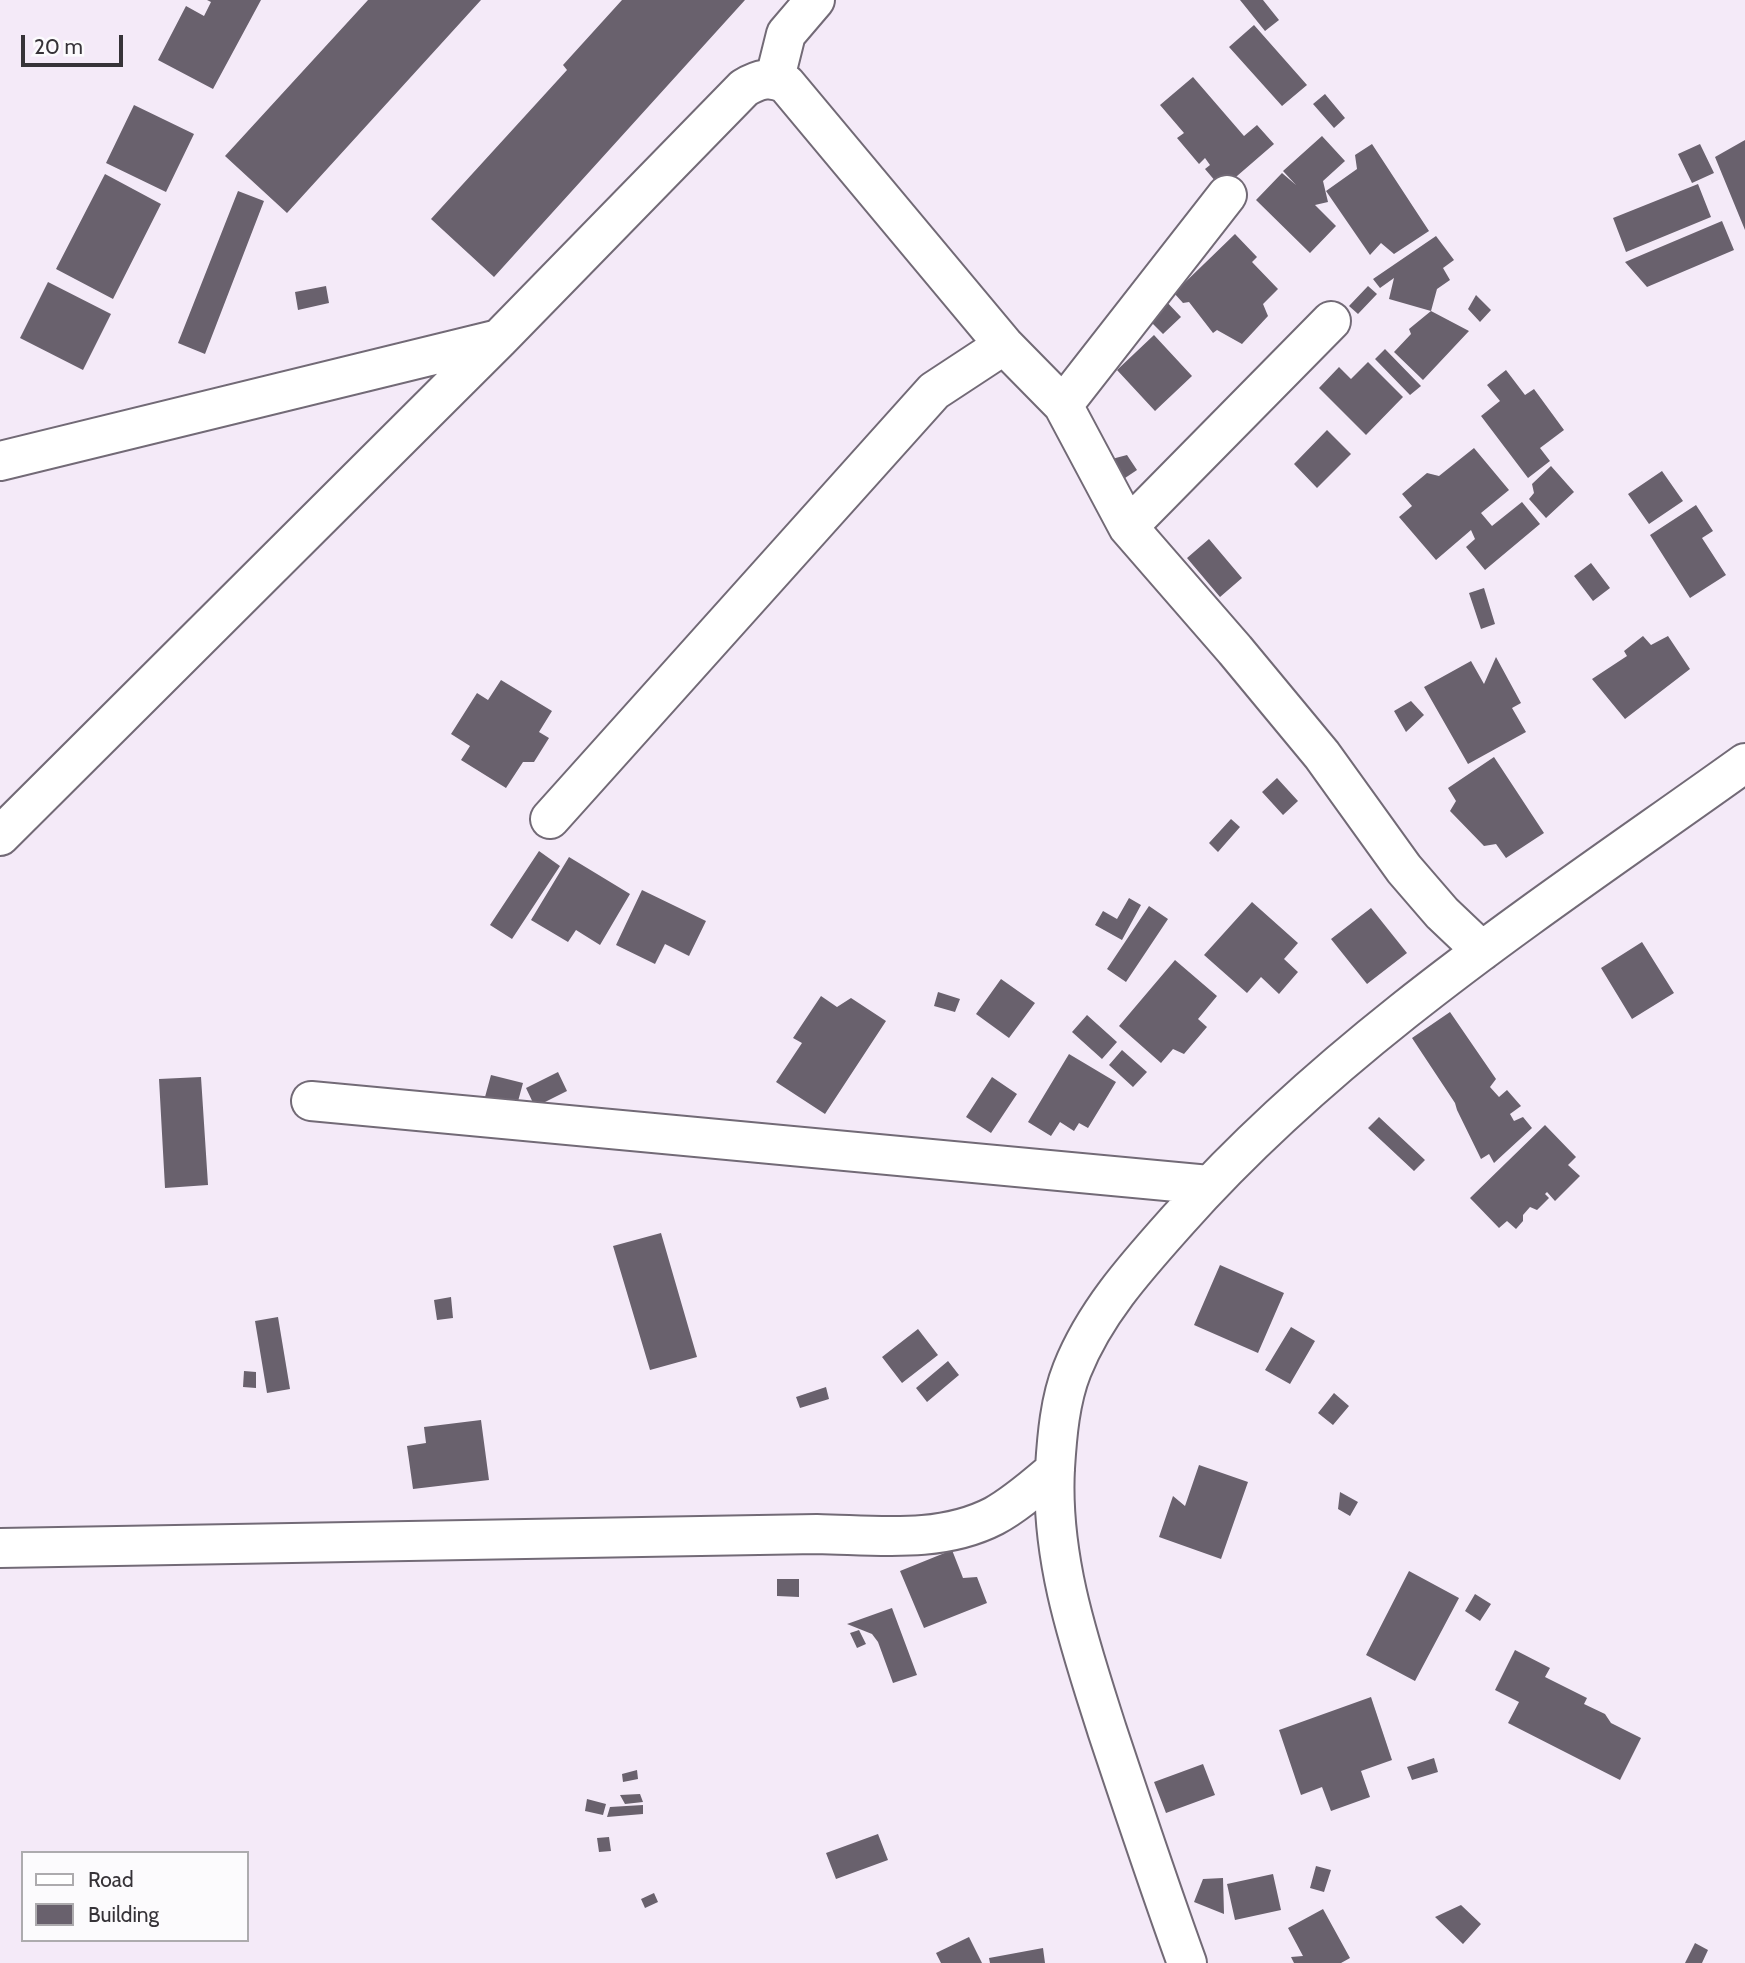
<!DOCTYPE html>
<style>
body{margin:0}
#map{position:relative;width:1745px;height:1963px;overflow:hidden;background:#f4eaf8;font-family:Cabin,sans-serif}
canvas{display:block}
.legend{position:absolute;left:21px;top:1851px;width:228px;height:91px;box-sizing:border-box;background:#fcfbfd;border:2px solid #adabae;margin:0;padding:9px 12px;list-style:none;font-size:21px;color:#363338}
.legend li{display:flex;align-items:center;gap:14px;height:35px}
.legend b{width:35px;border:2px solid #adabae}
.scale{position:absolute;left:21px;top:35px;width:102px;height:32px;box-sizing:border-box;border:4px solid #363338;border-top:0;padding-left:9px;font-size:21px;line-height:24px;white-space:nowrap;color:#363338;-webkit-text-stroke:5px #fcfbfd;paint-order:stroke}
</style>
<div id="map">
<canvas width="1745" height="1963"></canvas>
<ul class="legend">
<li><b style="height:9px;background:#fff"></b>Road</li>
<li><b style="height:19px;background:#69616d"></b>Building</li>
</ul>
<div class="scale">20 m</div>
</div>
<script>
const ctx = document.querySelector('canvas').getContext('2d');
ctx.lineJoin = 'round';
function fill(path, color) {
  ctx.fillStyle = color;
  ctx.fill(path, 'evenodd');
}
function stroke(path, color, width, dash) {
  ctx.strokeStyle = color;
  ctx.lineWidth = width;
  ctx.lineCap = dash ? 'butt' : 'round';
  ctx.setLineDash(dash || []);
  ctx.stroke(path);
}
fill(new Path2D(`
 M 207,0 L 261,0 L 213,89 L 158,60 L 186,6 L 204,16 L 211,2 Z
 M 368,0 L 481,0 L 287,213 L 225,156 Z
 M 622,0 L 745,0 L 494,277 L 431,219 L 567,70 L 563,65 Z
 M 1240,0 L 1263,0 L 1279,20 L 1265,31 Z
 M 1254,25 L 1307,85 L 1282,106 L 1229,47 Z
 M 1193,77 L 1244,136 L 1257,125 L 1274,144 L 1222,189 L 1205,169 L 1210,165 L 1205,158 L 1199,164 L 1177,138 L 1184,133 L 1160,105 Z
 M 1325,94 L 1345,118 L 1334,128 L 1313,104 Z
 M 134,105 L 194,134 L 166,192 L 106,163 Z
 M 1322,136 L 1345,161 L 1323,181 L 1328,202 L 1315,205 L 1336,226 L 1310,253 L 1256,200 L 1282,173 L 1296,185 L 1283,171 Z
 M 1745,140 L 1745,230 L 1715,157 Z
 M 1372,144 L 1429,231 L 1394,254 L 1381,243 L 1370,255 L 1326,191 L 1357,169 L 1355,155 Z
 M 1700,144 L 1714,173 L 1692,183 L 1678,154 Z
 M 105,174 L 161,204 L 113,299 L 56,269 Z
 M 1698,184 L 1711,217 L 1626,252 L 1613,218 Z
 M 238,191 L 264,201 L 205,354 L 178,343 Z
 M 1722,221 L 1734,250 L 1647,287 L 1625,262 Z
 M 1235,234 L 1257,257 L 1252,262 L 1278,289 L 1263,304 L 1268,316 L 1242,344 L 1217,330 L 1213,333 L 1189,302 L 1183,303 L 1174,293 Z
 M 1436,236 L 1454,260 L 1443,268 L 1450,280 L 1437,289 L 1431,311 L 1389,299 L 1394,278 L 1380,288 L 1373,279 Z
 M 48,282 L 111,314 L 83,370 L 20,338 Z
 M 326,286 L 329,303 L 298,310 L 295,292 Z
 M 1368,286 L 1377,294 L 1358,314 L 1349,306 Z
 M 1476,295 L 1491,310 L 1480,322 L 1468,309 Z
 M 1164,299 L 1181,317 L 1163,334 L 1146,317 Z
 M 1431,311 L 1469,331 L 1423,380 L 1394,352 L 1411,334 L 1409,329 Z
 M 1154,335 L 1192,376 L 1155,411 L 1117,370 Z
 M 1385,349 L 1421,386 L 1410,395 L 1375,359 Z
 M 1368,362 L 1403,397 L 1366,435 L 1319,388 L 1339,367 L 1351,379 Z
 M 1506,370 L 1525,395 L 1534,389 L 1564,430 L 1540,448 L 1550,461 L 1528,478 L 1481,416 L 1500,401 L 1487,385 Z
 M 1327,430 L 1351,454 L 1317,488 L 1294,464 Z
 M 1474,448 L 1509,490 L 1481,513 L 1492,526 L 1522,502 L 1540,524 L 1485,570 L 1466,547 L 1475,539 L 1471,530 L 1436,560 L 1399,517 L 1412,506 L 1402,494 L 1427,473 L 1439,476 Z
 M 1127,455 L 1137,470 L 1122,480 L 1108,460 Z
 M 1551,466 L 1574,492 L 1546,518 L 1529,499 L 1534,493 L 1532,484 Z
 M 1662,471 L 1683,501 L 1649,524 L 1628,494 Z
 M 1696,505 L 1713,531 L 1702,538 L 1726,575 L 1690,598 L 1650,535 Z
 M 1209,539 L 1242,578 L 1220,597 L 1187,558 Z
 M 1591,563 L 1610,588 L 1593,601 L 1574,576 Z
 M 1484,588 L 1495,624 L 1481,629 L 1469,593 Z
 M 1643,636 L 1651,645 L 1668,636 L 1690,669 L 1625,719 L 1592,679 L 1627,656 L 1624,651 Z
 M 1496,657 L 1521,703 L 1512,708 L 1526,732 L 1468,764 L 1424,687 L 1471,661 L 1484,684 Z
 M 501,680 L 552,711 L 539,732 L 549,738 L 534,762 L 523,762 L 506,788 L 461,760 L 470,746 L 451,734 L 477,693 L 488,700 Z
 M 1411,701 L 1424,715 L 1406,732 L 1394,711 Z
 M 1494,757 L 1544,833 L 1506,858 L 1496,844 L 1484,846 L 1450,811 L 1456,801 L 1448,788 Z
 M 1277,778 L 1298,801 L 1283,815 L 1262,792 Z
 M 1231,819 L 1240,827 L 1218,852 L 1209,843 Z
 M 539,851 L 560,866 L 512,939 L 490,925 Z
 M 569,857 L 630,894 L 600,945 L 576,930 L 568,942 L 531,920 Z
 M 642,890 L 706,921 L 689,956 L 665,944 L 655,964 L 616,945 Z
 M 1129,898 L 1141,905 L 1122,940 L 1095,925 L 1103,911 L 1117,919 Z
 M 1252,902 L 1298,943 L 1284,959 L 1298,972 L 1279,994 L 1261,977 L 1247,993 L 1204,955 Z
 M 1149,906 L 1168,919 L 1126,982 L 1107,969 Z
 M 1371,908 L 1407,953 L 1367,984 L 1331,939 Z
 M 1642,942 L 1674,993 L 1632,1019 L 1601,968 Z
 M 1175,960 L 1217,996 L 1198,1019 L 1207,1027 L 1184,1054 L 1173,1049 L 1161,1063 L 1119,1026 Z
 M 1001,979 L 1035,1003 L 1009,1038 L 976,1014 Z
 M 938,992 L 960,999 L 955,1012 L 934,1006 Z
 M 821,996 L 837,1007 L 851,998 L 886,1021 L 825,1114 L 776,1082 L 802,1043 L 793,1038 Z
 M 1450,1012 L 1496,1079 L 1490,1087 L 1499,1097 L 1507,1090 L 1521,1106 L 1510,1114 L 1514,1121 L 1523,1117 L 1532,1128 L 1494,1163 L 1489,1154 L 1481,1159 L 1457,1110 L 1455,1103 L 1412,1038 Z
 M 1087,1015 L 1117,1042 L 1102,1059 L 1072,1032 Z
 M 1122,1050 L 1147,1072 L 1133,1087 L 1109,1065 Z
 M 1069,1054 L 1116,1082 L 1088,1128 L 1079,1123 L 1074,1131 L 1060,1122 L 1051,1136 L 1028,1122 Z
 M 558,1072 L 567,1091 L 535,1107 L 526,1088 Z
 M 491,1075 L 523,1083 L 517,1105 L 485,1097 Z
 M 201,1077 L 208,1185 L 165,1188 L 159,1079 Z
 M 992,1077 L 1017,1094 L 991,1133 L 966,1117 Z
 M 1379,1117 L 1425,1160 L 1414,1171 L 1368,1128 Z
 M 1545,1125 L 1576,1157 L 1568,1165 L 1580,1176 L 1555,1201 L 1547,1192 L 1545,1194 L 1549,1198 L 1537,1210 L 1530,1207 L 1523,1215 L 1523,1221 L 1516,1229 L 1507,1221 L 1499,1228 L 1470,1198 Z
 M 661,1233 L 697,1357 L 650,1370 L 613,1246 Z
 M 1220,1265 L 1284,1293 L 1258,1353 L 1194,1325 Z
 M 451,1297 L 453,1318 L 437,1320 L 434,1300 Z
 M 278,1317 L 290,1389 L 267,1393 L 255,1321 Z
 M 1291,1327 L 1315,1341 L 1290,1384 L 1265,1370 Z
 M 918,1329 L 938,1355 L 902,1383 L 882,1357 Z
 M 948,1361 L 959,1375 L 927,1402 L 916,1388 Z
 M 244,1371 L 256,1372 L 256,1388 L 243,1387 Z
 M 826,1387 L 829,1399 L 800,1408 L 796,1397 Z
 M 1334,1393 L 1349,1406 L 1333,1425 L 1318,1413 Z
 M 481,1420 L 489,1480 L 413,1489 L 407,1446 L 426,1443 L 424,1427 Z
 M 1199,1465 L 1248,1482 L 1221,1559 L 1159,1537 L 1173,1496 L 1185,1506 Z
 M 1340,1492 L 1358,1502 L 1350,1516 L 1338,1509 Z
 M 952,1550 L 963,1578 L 977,1577 L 987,1603 L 924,1628 L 900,1571 Z
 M 1409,1571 L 1459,1598 L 1415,1681 L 1366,1655 Z
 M 777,1579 L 799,1579 L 799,1597 L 777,1596 Z
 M 1475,1594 L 1491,1604 L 1480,1621 L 1465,1611 Z
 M 892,1608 L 917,1675 L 893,1683 L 878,1642 L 872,1634 L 847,1624 Z
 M 859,1630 L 866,1644 L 857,1648 L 850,1633 Z
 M 1515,1650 L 1550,1668 L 1545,1677 L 1587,1698 L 1584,1704 L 1605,1714 L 1611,1723 L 1641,1738 L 1620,1780 L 1508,1723 L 1519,1702 L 1495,1690 Z
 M 1371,1697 L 1392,1760 L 1361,1771 L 1370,1797 L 1331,1811 L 1322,1787 L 1301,1795 L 1279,1730 Z
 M 1434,1758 L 1438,1772 L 1412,1780 L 1407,1767 Z
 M 1203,1764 L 1215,1795 L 1166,1813 L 1154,1782 Z
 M 637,1770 L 638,1779 L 623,1782 L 622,1774 Z
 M 640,1794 L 643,1802 L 625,1804 L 620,1795 Z
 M 587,1799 L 606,1804 L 603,1815 L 585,1811 Z
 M 643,1805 L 643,1814 L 607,1817 L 610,1807 Z
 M 878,1834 L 888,1860 L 836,1879 L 826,1853 Z
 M 609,1837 L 611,1851 L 599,1852 L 597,1838 Z
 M 1316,1866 L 1331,1870 L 1324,1892 L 1310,1888 Z
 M 1273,1874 L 1281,1910 L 1235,1920 L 1227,1884 Z
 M 1223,1878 L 1224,1914 L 1194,1902 L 1203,1879 Z
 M 654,1893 L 658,1902 L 645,1908 L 641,1899 Z
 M 1461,1905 L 1481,1924 L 1463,1944 L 1435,1917 Z
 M 1323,1909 L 1350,1958 L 1341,1963 L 1294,1963 L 1291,1957 L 1303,1956 L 1288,1928 Z
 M 969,1937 L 982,1963 L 941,1963 L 936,1953 Z
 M 1695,1943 L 1708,1950 L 1702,1963 L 1685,1963 Z
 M 1043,1948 L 1045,1963 L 990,1963 L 989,1958 Z`), '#69616d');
const minor = new Path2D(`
 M 775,78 L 786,34 L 815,0
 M 1063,405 L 1128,527 L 1235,650 L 1322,755 L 1404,869 L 1442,913 L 1482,951
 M 0,461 L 499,339
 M 1128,527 L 1331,321
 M 550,819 L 934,391 L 1004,345
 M 0,836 L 499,339 L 744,88 C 759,79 770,76 786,84 L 1004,345 L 1063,405 L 1227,195
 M 311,1101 L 1209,1185
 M 0,1548 L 817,1534 C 876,1535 940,1544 994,1516 C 1016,1504 1036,1486 1055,1470
 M 1187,1963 C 1159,1886 1133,1808 1107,1730 C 1080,1645 1050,1559 1055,1468 C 1057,1436 1060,1400 1072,1370 C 1095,1312 1137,1266 1178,1220 C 1340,1038 1548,904 1745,763`);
stroke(minor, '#726a76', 42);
stroke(minor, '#fff', 38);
</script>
